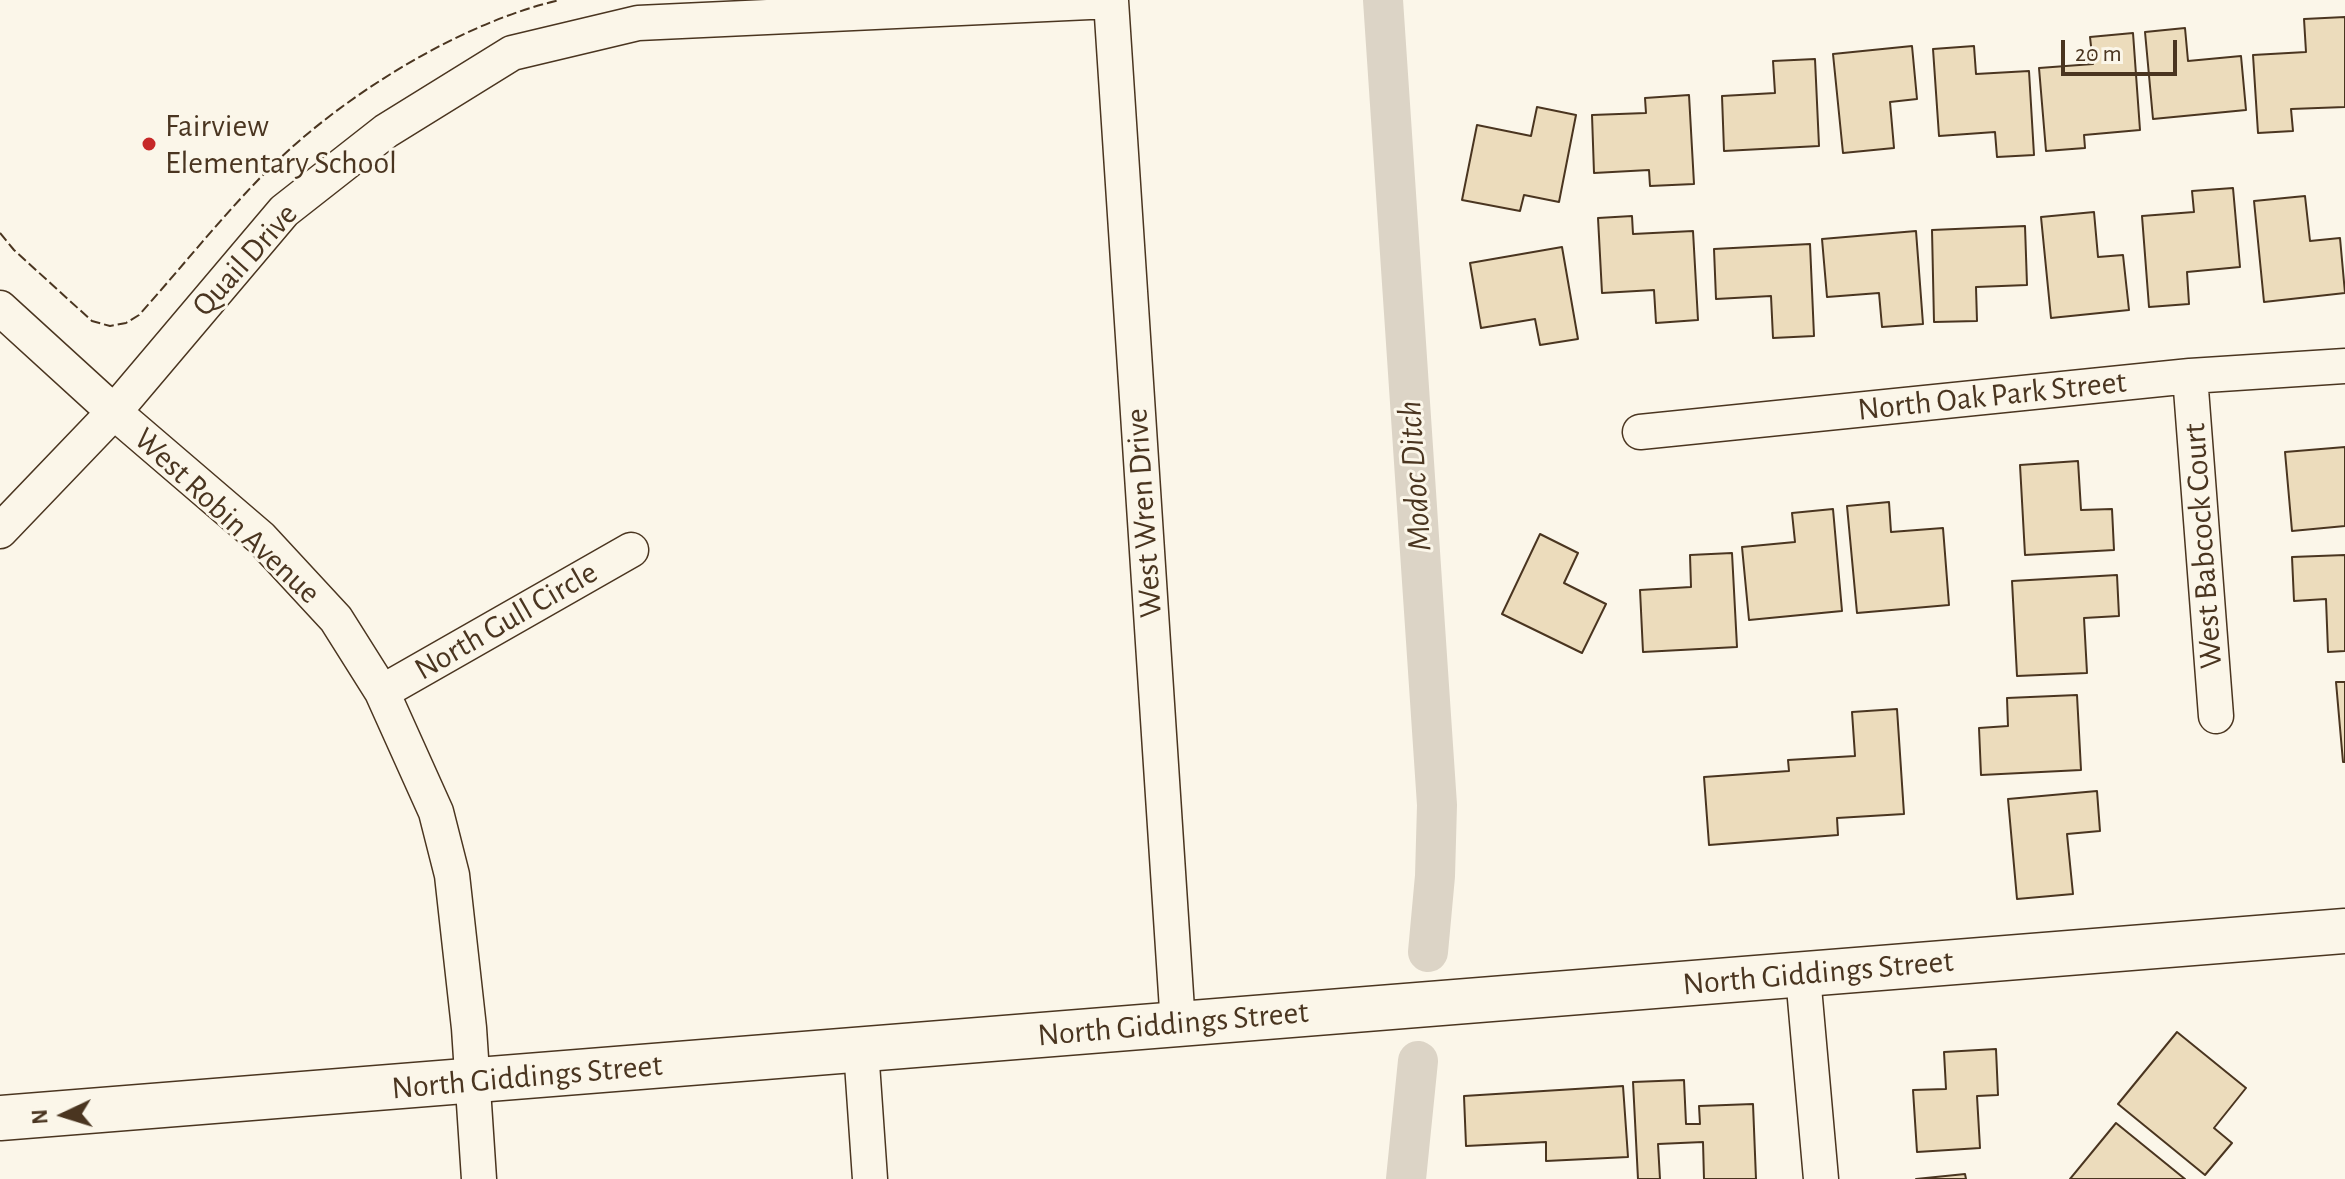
<!DOCTYPE html>
<style>
body{margin:0}
#map{position:relative;width:2345px;height:1179px;overflow:hidden;background:#fbf6e9;font-family:"Alegreya Sans",sans-serif}
canvas{display:block}
.north{position:absolute;left:24px;top:1075px;width:80px;height:80px;-webkit-text-stroke:6px #fbf6e9;paint-order:stroke;rotate:266deg;font-size:22px;font-weight:700;line-height:32px;text-align:center;color:#4a3520}
.north::after{content:'';display:block;margin:auto;width:28px;height:36px;background:#4a3520;clip-path:polygon(50% 0,100% 100%,50% 72%,0 100%)}
.scale{position:absolute;left:2061px;top:40px;width:116px;height:36px;box-sizing:border-box;border:4px solid #4a3520;border-top:0;padding-left:10px;font-size:24px;line-height:28px;white-space:nowrap;color:#4a3520;-webkit-text-stroke:6px #fbf6e9;paint-order:stroke}
</style>
<div id="map">
<canvas width="2345" height="1179"></canvas>
<div class="north">N</div>
<div class="scale">20 m</div>
</div>
<script>
const ctx = document.querySelector('canvas').getContext('2d');
ctx.lineJoin = 'round';
function stroke(path, color, width, dash) {
  ctx.strokeStyle = color;
  ctx.lineWidth = width;
  ctx.lineCap = dash ? 'butt' : 'round';
  ctx.setLineDash(dash || []);
  ctx.stroke(path);
}
function fill(path, color) {
  ctx.fillStyle = color;
  ctx.fill(path, 'evenodd');
}
function drawText(font, color, halo, rows, align = 'center') {
  ctx.font = font + ' "Alegreya Sans",sans-serif';
  ctx.lineWidth = 6;
  ctx.setLineDash([]);
  ctx.textBaseline = 'middle';
  ctx.strokeStyle = halo;
  ctx.fillStyle = color;
  for (const [text, x, y, turn = 0] of rows) {
    ctx.save();
    ctx.translate(x, y);
    ctx.rotate((+turn || 0) * Math.PI / 180);
    ctx.textAlign = isNaN(turn) ? turn : align;
    if (halo) ctx.strokeText(text, 0, 0);
    ctx.fillText(text, 0, 0);
    ctx.restore();
  }
}
stroke(new Path2D(`
 M 1383,0 L 1437,805 L 1435,876 L 1428,952
 M 1406,1179 L 1418,1061`), '#dcd4c6', 40);
const building = new Path2D(`
 M 2345,17 L 2345,107 L 2291,109 L 2293,131 L 2258,133 L 2253,55 L 2306,52 L 2304,19 Z
 M 2185,28 L 2188,61 L 2241,56 L 2246,110 L 2153,119 L 2145,32 Z
 M 2133,33 L 2140,130 L 2084,135 L 2085,148 L 2046,151 L 2039,68 L 2093,64 L 2090,37 Z
 M 1912,46 L 1917,99 L 1890,102 L 1894,148 L 1843,153 L 1833,54 Z
 M 1974,46 L 1976,74 L 2029,71 L 2034,155 L 1997,157 L 1995,132 L 1939,136 L 1933,49 Z
 M 1815,59 L 1819,146 L 1724,151 L 1722,96 L 1775,93 L 1773,61 Z
 M 1689,95 L 1694,184 L 1650,186 L 1649,170 L 1594,173 L 1592,115 L 1646,113 L 1645,98 Z
 M 1537,107 L 1576,115 L 1559,202 L 1524,195 L 1520,211 L 1462,200 L 1477,125 L 1531,136 Z
 M 2233,188 L 2240,267 L 2187,272 L 2189,304 L 2149,307 L 2142,216 L 2194,212 L 2192,191 Z
 M 2305,196 L 2310,241 L 2340,238 L 2345,293 L 2264,302 L 2254,201 Z
 M 2094,212 L 2098,257 L 2123,255 L 2129,310 L 2051,318 L 2041,217 Z
 M 1632,216 L 1633,234 L 1693,231 L 1698,320 L 1656,323 L 1654,290 L 1602,293 L 1598,218 Z
 M 2025,226 L 2027,285 L 1976,287 L 1977,321 L 1934,322 L 1932,230 Z
 M 1916,231 L 1923,324 L 1882,327 L 1879,293 L 1827,297 L 1822,239 Z
 M 1810,244 L 1814,336 L 1773,338 L 1771,296 L 1716,299 L 1714,249 Z
 M 1562,247 L 1578,339 L 1540,345 L 1535,319 L 1481,328 L 1470,263 Z
 M 2345,447 L 2345,526 L 2292,531 L 2285,452 Z
 M 2078,461 L 2081,510 L 2112,509 L 2114,550 L 2025,555 L 2020,465 Z
 M 1889,502 L 1891,532 L 1943,528 L 1949,605 L 1857,613 L 1847,506 Z
 M 1833,509 L 1842,611 L 1749,620 L 1742,547 L 1795,542 L 1792,513 Z
 M 1540,534 L 1578,553 L 1564,583 L 1606,604 L 1582,653 L 1502,614 Z
 M 1732,553 L 1737,647 L 1643,652 L 1640,590 L 1691,587 L 1690,555 Z
 M 2345,555 L 2345,651 L 2328,652 L 2326,599 L 2294,601 L 2292,557 Z
 M 2117,575 L 2119,616 L 2084,618 L 2087,673 L 2017,676 L 2012,581 Z
 M 2336,682 L 2345,682 L 2345,762 L 2343,762 Z
 M 2077,695 L 2081,770 L 1981,775 L 1979,728 L 2008,726 L 2007,698 Z
 M 1897,709 L 1904,814 L 1837,818 L 1838,835 L 1709,845 L 1704,777 L 1789,771 L 1788,760 L 1855,756 L 1852,712 Z
 M 2097,791 L 2100,831 L 2067,834 L 2073,894 L 2017,899 L 2008,799 Z
 M 2177,1032 L 2246,1088 L 2214,1128 L 2232,1143 L 2205,1175 L 2118,1104 Z
 M 1996,1049 L 1998,1095 L 1977,1096 L 1980,1148 L 1917,1152 L 1913,1090 L 1946,1089 L 1944,1052 Z
 M 1684,1080 L 1686,1124 L 1700,1124 L 1699,1106 L 1753,1104 L 1756,1179 L 1704,1179 L 1703,1142 L 1658,1144 L 1660,1179 L 1638,1179 L 1633,1082 Z
 M 1623,1086 L 1628,1157 L 1546,1161 L 1546,1142 L 1466,1146 L 1464,1096 Z
 M 2116,1123 L 2185,1179 L 2070,1179 Z
 M 1965,1174 L 1966,1179 L 1916,1179 Z`);
fill(building, '#ecdcbc');
stroke(building, '#4a3520', 2);
const street = new Path2D(`
 M 0,308 L 114,412 L 261,538 L 336,619 L 382,692 L 436,812 L 452,875 L 469,1028 L 479,1179
 M 2190,376 L 2216,716
 M 1640,432 L 2190,376 L 2345,366
 M 0,531 L 114,412 L 284,211 L 386,131 L 512,53 L 638,23 L 1111,1 L 1178,1025
 M 382,692 L 631,550
 M 1803,976 L 1821,1179
 M 861,1049 L 870,1179`);
const secondary = new Path2D(`
 M 0,1118 L 2345,931`);
stroke(street, '#4a3520', 37);
stroke(secondary, '#4a3520', 47);
stroke(street, '#fbf6e9', 34);
stroke(secondary, '#fbf6e9', 44);
stroke(new Path2D(`
 M 0,233 L 14,250 L 92,321 L 110,326 L 126,323 L 139,315 C 183,266 226,211 273,165 C 344,95 462,22 560,0`), '#4a3520', 2, [10, 4]);
for (const [x, y, r, color] of [
 [149,144,8,"#c62828"]
]) {
  const dot = new Path2D();
  dot.arc(x, y, r, 0, 2 * Math.PI);
  ctx.fillStyle = color;
  ctx.fill(dot);
  stroke(dot, '#fbf6e9', 3);
}
drawText('32px', '#4a3520', '#fbf6e9', [
 ["Fairview",165,126],
 ["Elementary School",165,163]
], 'left');
drawText('32px', '#4a3520', '#fbf6e9', [
 ["Quail Drive",245,260,-48],
 ["North Oak Park Street",1992,396,-6],
 ["West Wren Drive",1144,513,-94],
 ["West Robin Avenue",227,516,43],
 ["West Babcock Court",2203,546,-94],
 ["North Gull Circle",506,621,-30],
 ["North Giddings Street",1818,973,-5],
 ["North Giddings Street",1173,1024,-5],
 ["North Giddings Street",527,1077,-5]
]);
drawText('italic 34px', '#4a3520', '#fbf6e9', [
 ["Modoc Ditch",1415,476,-94]
]);
</script>
